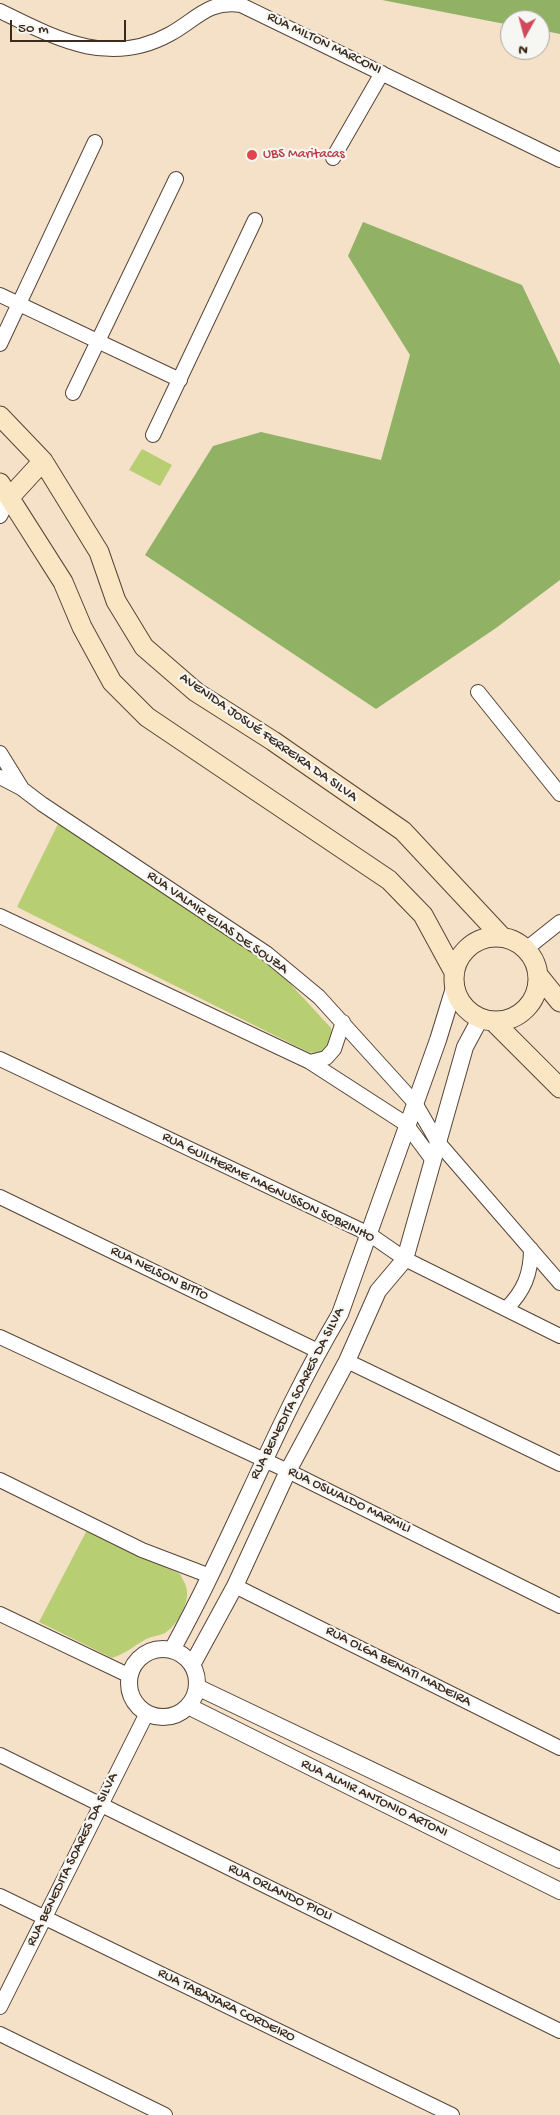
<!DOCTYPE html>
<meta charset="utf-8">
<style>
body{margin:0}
#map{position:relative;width:560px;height:2115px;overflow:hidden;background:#f4e1c8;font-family:"Gochi Hand",sans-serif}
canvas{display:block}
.north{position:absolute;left:500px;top:10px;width:50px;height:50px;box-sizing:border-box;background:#f6f6f2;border:1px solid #aba49d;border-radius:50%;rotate:187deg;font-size:14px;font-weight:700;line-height:20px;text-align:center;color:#3b2a1e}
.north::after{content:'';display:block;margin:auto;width:18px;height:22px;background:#d1495b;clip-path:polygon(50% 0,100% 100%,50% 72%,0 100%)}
.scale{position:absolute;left:10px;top:20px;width:116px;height:22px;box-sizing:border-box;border:2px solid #3b2a1e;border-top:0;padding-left:6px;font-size:15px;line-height:18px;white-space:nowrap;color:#3b2a1e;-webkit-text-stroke:4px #f6f6f2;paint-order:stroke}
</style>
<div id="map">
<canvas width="560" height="2115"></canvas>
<div class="north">N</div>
<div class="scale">50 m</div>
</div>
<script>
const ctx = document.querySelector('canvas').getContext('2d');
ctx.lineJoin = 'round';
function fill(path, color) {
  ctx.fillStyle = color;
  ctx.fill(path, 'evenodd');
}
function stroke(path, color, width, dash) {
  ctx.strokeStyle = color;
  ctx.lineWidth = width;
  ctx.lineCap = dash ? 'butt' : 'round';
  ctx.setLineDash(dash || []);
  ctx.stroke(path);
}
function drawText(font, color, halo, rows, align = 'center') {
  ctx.font = font + ' "Gochi Hand",sans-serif';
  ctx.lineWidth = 4.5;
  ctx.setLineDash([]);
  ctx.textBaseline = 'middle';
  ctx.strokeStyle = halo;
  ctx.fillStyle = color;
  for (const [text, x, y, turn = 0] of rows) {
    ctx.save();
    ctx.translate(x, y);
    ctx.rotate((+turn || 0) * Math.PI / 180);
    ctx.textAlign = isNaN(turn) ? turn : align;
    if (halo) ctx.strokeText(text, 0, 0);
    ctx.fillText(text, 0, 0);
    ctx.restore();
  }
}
fill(new Path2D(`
 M 142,449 L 172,465 L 160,486 L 129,470 Z
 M 58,824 L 272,964 L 331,1028 C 335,1044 324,1056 308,1052 L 17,907 Z
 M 87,1530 L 180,1574 C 183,1580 187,1586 187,1592 C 188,1606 176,1626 165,1633 C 159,1636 152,1636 146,1639 C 134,1646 125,1654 112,1658 L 39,1622 Z`), '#b7ce73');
fill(new Path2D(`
 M 382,0 L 560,0 L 560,34 L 540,30 L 540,20 L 510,20 L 510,25 Z
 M 363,222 L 522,285 L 560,365 L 560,580 L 496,628 L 376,709 L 145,555 L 213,446 L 261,432 L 381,460 L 410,355 L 348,256 Z`), '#91b165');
const minor = new Path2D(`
 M 0,11 C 55,38 109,68 170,34 C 196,20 208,0 241,5 L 560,160
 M 333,158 L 382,73
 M 0,295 L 180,380
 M 0,344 L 95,142
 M 73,393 L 176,179
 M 153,435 L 255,220
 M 0,516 L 10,497
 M 478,692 L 560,794
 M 0,753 L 21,787
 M 0,777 L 21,788 L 42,804 L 266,953 L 319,997 L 415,1103 L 437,1141 L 560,1283
 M 0,916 L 310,1062 L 406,1124 L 432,1159
 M 526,949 L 560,922
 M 0,1059 L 369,1234 L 405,1259 L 560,1336
 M 310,1062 L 326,1058 L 334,1049 L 343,1022
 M 0,1197 L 318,1351
 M 506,1309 C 524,1291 531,1274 531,1249
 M 0,1337 L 288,1471 L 560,1606
 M 347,1361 L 560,1464
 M 0,1480 L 142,1550 L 210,1576
 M 235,1586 L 560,1748
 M 0,1614 L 130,1676
 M 0,1755 L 560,2031
 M 0,1896 L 452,2115
 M 0,2007 L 147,1713
 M 0,2034 L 165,2115`);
const tertiary = new Path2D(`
 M129 1683a34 34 0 1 1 68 0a34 34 0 1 1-68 0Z
 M 172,1650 C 185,1626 198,1601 210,1576 C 253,1488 290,1398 340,1314 L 438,1040 L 454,988
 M 192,1665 L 235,1586 L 288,1471 L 347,1361 L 378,1291 L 405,1259 L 465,1047 L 480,1019
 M 197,1687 L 560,1860
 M 188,1706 L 560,1891`);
const secondary = new Path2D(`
 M 0,416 L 43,461 L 99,552 L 116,601 L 144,647 L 196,692 L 273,741 L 403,831 L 502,937
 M 0,483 L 63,582 L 82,627 L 112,682 L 147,717 L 389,880 L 423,915 L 454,972
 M 10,497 L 43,461
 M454 979a42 42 0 1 1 84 0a42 42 0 1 1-84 0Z
 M 538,975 L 560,1002
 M 494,1022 L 560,1088`);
stroke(minor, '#574538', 16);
stroke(tertiary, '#574538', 18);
stroke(secondary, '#574538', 21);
stroke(minor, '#fff', 14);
stroke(tertiary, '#fff', 16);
stroke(secondary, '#fbe6c4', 19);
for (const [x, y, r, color] of [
 [252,155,6,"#e0444e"]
]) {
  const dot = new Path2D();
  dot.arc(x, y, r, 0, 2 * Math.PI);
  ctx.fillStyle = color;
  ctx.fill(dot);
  stroke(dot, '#f6f6f2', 2);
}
drawText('14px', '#3b2a1e', '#f6f6f2', [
 ["RUA MILTON MARCONI",324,44,26],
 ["AVENIDA JOSUÉ FERREIRA DA SILVA",268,738,35],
 ["RUA VALMIR ELIAS DE SOUZA",217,923,35],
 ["RUA GUILHERME MAGNUSSON SOBRINHO",268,1188,26],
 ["RUA NELSON BITTO",159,1274,26],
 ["RUA BENEDITA SOARES DA SILVA",298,1394,-63],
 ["RUA OSWALDO MARMILI",349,1501,26],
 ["RUA OLGA BENATI MADEIRA",398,1667,27],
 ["RUA ALMIR ANTONIO ARTONI",374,1799,26],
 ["RUA BENEDITA SOARES DA SILVA",73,1860,-64],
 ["RUA ORLANDO PIOLI",280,1893,26],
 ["RUA TABAJARA CORDEIRO",226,2006,26]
]);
drawText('14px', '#be3a42', '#f6f6f2', [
 ["UBS Maritacas",263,155]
], 'left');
</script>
